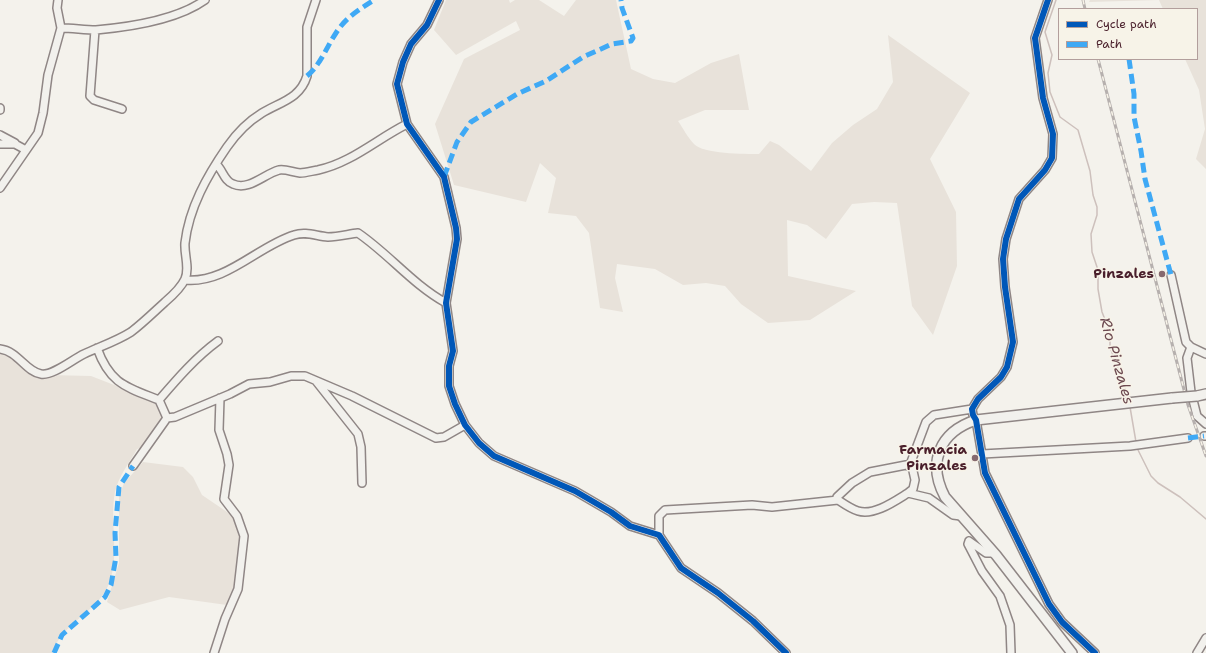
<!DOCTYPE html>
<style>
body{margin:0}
#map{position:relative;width:1206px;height:653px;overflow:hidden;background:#f4f2ec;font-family:"Shantell Sans",sans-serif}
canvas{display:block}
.legend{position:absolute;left:1058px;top:8px;width:140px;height:52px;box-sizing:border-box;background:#f7f3e8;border:1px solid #b29e9c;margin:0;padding:5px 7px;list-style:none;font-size:12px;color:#4a1f2b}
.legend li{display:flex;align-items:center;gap:8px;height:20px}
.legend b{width:20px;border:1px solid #b29e9c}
</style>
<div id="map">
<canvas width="1206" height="653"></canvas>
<ul class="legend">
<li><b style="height:5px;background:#0057b8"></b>Cycle path</li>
<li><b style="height:5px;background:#3fa9f5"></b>Path</li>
</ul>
</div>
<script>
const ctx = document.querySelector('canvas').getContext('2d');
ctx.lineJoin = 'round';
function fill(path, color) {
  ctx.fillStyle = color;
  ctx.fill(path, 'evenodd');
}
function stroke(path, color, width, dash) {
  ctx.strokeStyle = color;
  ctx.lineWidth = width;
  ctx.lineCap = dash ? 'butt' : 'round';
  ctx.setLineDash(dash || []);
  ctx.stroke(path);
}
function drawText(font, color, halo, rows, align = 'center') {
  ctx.font = font + ' "Shantell Sans",sans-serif';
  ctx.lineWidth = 3;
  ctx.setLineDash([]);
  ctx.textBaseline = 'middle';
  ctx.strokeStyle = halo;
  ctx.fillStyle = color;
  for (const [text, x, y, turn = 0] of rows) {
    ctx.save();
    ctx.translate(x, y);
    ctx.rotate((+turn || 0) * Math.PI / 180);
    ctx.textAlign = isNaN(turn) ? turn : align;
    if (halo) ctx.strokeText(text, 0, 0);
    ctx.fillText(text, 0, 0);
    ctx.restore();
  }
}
fill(new Path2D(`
 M 446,0 L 509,0 L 510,3 L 515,0 L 539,0 L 564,16 L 576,0 L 616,0 L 631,69 L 653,79 L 675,83 L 711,63 L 739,54 L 749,110 L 705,110 L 678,121 C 683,128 688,138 694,144 C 703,154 745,154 759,154 L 770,141 L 779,145 L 811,171 L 832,143 L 853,125 L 877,109 L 893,82 L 888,35 L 970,93 L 930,159 L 956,212 L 957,266 L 933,335 L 912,306 L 897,203 L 874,202 L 852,204 L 826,239 L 807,225 L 787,220 L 788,276 L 856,291 L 810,320 L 768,323 L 741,304 L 725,286 L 706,283 L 683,285 L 655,269 L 617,264 L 615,278 L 623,312 L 600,308 L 589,233 L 576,216 L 548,213 L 556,178 L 540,163 L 526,202 L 454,185 L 435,124 L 464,59 L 520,30 L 516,21 L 456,55 L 434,30 Z
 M 1090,0 L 1206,0 L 1206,169 L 1196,159 L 1205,129 L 1199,90 L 1185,59 L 1197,59 L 1197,9 L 1163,9 L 1159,0 L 1089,2 Z
 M 0,353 L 10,356 L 20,364 L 49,375 L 91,376 L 158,402 L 164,418 L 143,448 L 137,449 C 130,462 118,477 115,492 C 109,523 121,557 108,586 C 96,613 64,621 52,653 L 0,653 Z
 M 143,462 L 183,467 L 193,477 L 202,495 L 230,514 L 238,527 L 241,541 L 235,588 L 227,605 L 169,597 L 120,610 L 107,602 L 119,563 L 119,497 L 124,483 Z`), '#e8e2da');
stroke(new Path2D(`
 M 1056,0 L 1045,32 L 1052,55 L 1048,73 L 1050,92 L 1060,117 L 1078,130 L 1090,171 L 1093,195 L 1097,207 L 1097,215 L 1091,234 L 1092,252 L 1098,270 L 1098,289 L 1102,312 L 1110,332 L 1110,347 L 1129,399
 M 1130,407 L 1136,442
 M 1137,448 L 1151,476 L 1158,483 L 1180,497 L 1206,519`), '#cdc0bc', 1.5);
const minor = new Path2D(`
 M 439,0 L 427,25 L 411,44 L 403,62 L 397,84 L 407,124 L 444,177 L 456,228 L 457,239 L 446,303 L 453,351 L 449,366 L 449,386 L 455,404 L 465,425 L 479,443 L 494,456 L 575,491 L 611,512 L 630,526 L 659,535 L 681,568 L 718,593 L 753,621 L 786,653
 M 1048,0 L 1035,38 L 1043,98 L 1053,134 L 1052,158 L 1045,170 L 1019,199 L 1006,239 L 1003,259 L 1005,287 L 1013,342 L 1007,367 L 1001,377 L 978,399 L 972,409 L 973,415 L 976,420 L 985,473 L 1049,604 L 1062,622 L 1095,653
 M 61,28 C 73,28 84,30 96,30 C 130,27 177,20 205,0
 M 95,30 L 90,96 L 94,100 L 122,109
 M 0,110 L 0,108
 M 0,135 L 15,143
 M 0,144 L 15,144 L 26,150
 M 216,164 C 223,170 224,181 233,184 C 249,191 264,174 279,170 C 286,169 292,172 300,173 C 305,173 312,171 318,170 C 351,163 377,139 407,124
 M 0,188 L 38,133 L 43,113 L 48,75 L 61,28 L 57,8 L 58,0
 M 1171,275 L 1186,342 L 1191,347 L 1206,354
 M 185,280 C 226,284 258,246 294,235 C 306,231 316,236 328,237 C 338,237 349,234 358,233 C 390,255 412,284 446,303
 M 1191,347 L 1187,358 L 1191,392 L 1197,416 L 1206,424
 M 97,348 C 110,384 126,387 159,400 L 167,418
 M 0,349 C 18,351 26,372 41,374 C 53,376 73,359 84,354 C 99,347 117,341 131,332 C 143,323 154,312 165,302 C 172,296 181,288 185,279 C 190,268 184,255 185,243 C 189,208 207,176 227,147 C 236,134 249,121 262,113 C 280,102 300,99 307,76 L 307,27 L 316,0
 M 316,381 L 358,434 L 361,447 L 362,483
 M 159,400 C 177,379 196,357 218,341
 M 167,418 L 175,417 L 230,394 L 249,384 L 270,382 L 291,376 L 305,376 L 352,396 L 436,438 L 444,437 L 465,425
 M 1204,436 L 1206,436
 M 982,454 L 1130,446 L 1188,438
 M 133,466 L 167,418
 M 908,493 C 895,501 874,516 858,511 C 851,509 844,504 838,500 L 837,497 L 852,483 L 870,472 L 906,465 L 911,467
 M 961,516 L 953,515 L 929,498 L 908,493 L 913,489 L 915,480 L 911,462 L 926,422 L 934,415 L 972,409
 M 659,535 L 659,516 L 665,510 L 752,505 L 772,507 L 838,500
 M 994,553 L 986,553 L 969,541 L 968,544 L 982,571 L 1000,596 L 1010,625 L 1011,653
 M 214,653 L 225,619 L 238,589 L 244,536 L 237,516 L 224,499 L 229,465 L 227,454 L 219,430 L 220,398
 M 1197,653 L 1206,638`);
const major = new Path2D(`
 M 1197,396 L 1206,394
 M 1072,653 L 996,555 L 945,497 C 927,463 939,432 976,420 L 1172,398`);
stroke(minor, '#8f8685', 10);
stroke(major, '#8f8685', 12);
stroke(minor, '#f2f1ed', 7);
stroke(major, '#f2f1ed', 9);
const rail = new Path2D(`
 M 1083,0 L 1085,9
 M 1098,59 L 1188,405 L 1206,456`);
stroke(rail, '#b6b0ae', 3);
stroke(rail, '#f7f3e8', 1.5, [4.5]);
const majorBridge = new Path2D(`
 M 1172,398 L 1197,396`);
stroke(majorBridge, '#8f8685', 12, []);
stroke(majorBridge, '#f2f1ed', 9);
stroke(new Path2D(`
 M 1129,59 L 1134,94 L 1134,117 L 1141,151 L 1145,179 L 1171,275
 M 307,76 C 321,64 326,48 336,33 C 345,18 360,9 374,0
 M 444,177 L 457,142 L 471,122 L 517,94 L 546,81 L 583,57 L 612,44 L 631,41 L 633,38 L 622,8 L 621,0
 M 1188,438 L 1204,436
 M 54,653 L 62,635 L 105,597 L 111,585 L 116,557 L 115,533 L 119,487 L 133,466`), '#3fa9f5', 5, [10, 5]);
stroke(new Path2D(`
 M 439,0 L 427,25 L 411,44 L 403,62 L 397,84 L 407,124 L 444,177 L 456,228 L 457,239 L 446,303 L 453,351 L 449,366 L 449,386 L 455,404 L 465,425 L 479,443 L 494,456 L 575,491 L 611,512 L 630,526 L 659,535 L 681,568 L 718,593 L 753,621 L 786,653
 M 1048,0 L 1035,38 L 1043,98 L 1053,134 L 1052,158 L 1045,170 L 1019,199 L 1006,239 L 1003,259 L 1005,287 L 1013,342 L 1007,367 L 1001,377 L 978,399 L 972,409 L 973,415 L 976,420 L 985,473 L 1049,604 L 1062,622 L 1095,653`), '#0057b8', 6);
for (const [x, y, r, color] of [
 [1162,274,4,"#86696f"],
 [975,458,4,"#86696f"]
]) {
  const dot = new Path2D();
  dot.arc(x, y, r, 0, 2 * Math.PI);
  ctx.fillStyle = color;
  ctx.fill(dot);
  stroke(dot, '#f7f3e8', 1.5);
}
drawText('bold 14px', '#4a1f2b', '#f7f3e8', [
 ["Pinzales",1154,274],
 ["Farmacia",967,450],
 ["Pinzales",967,466]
], 'right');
drawText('italic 15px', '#6c4950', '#f7f3e8', [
 ["Rio Pinzales",1116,361,74]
]);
</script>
